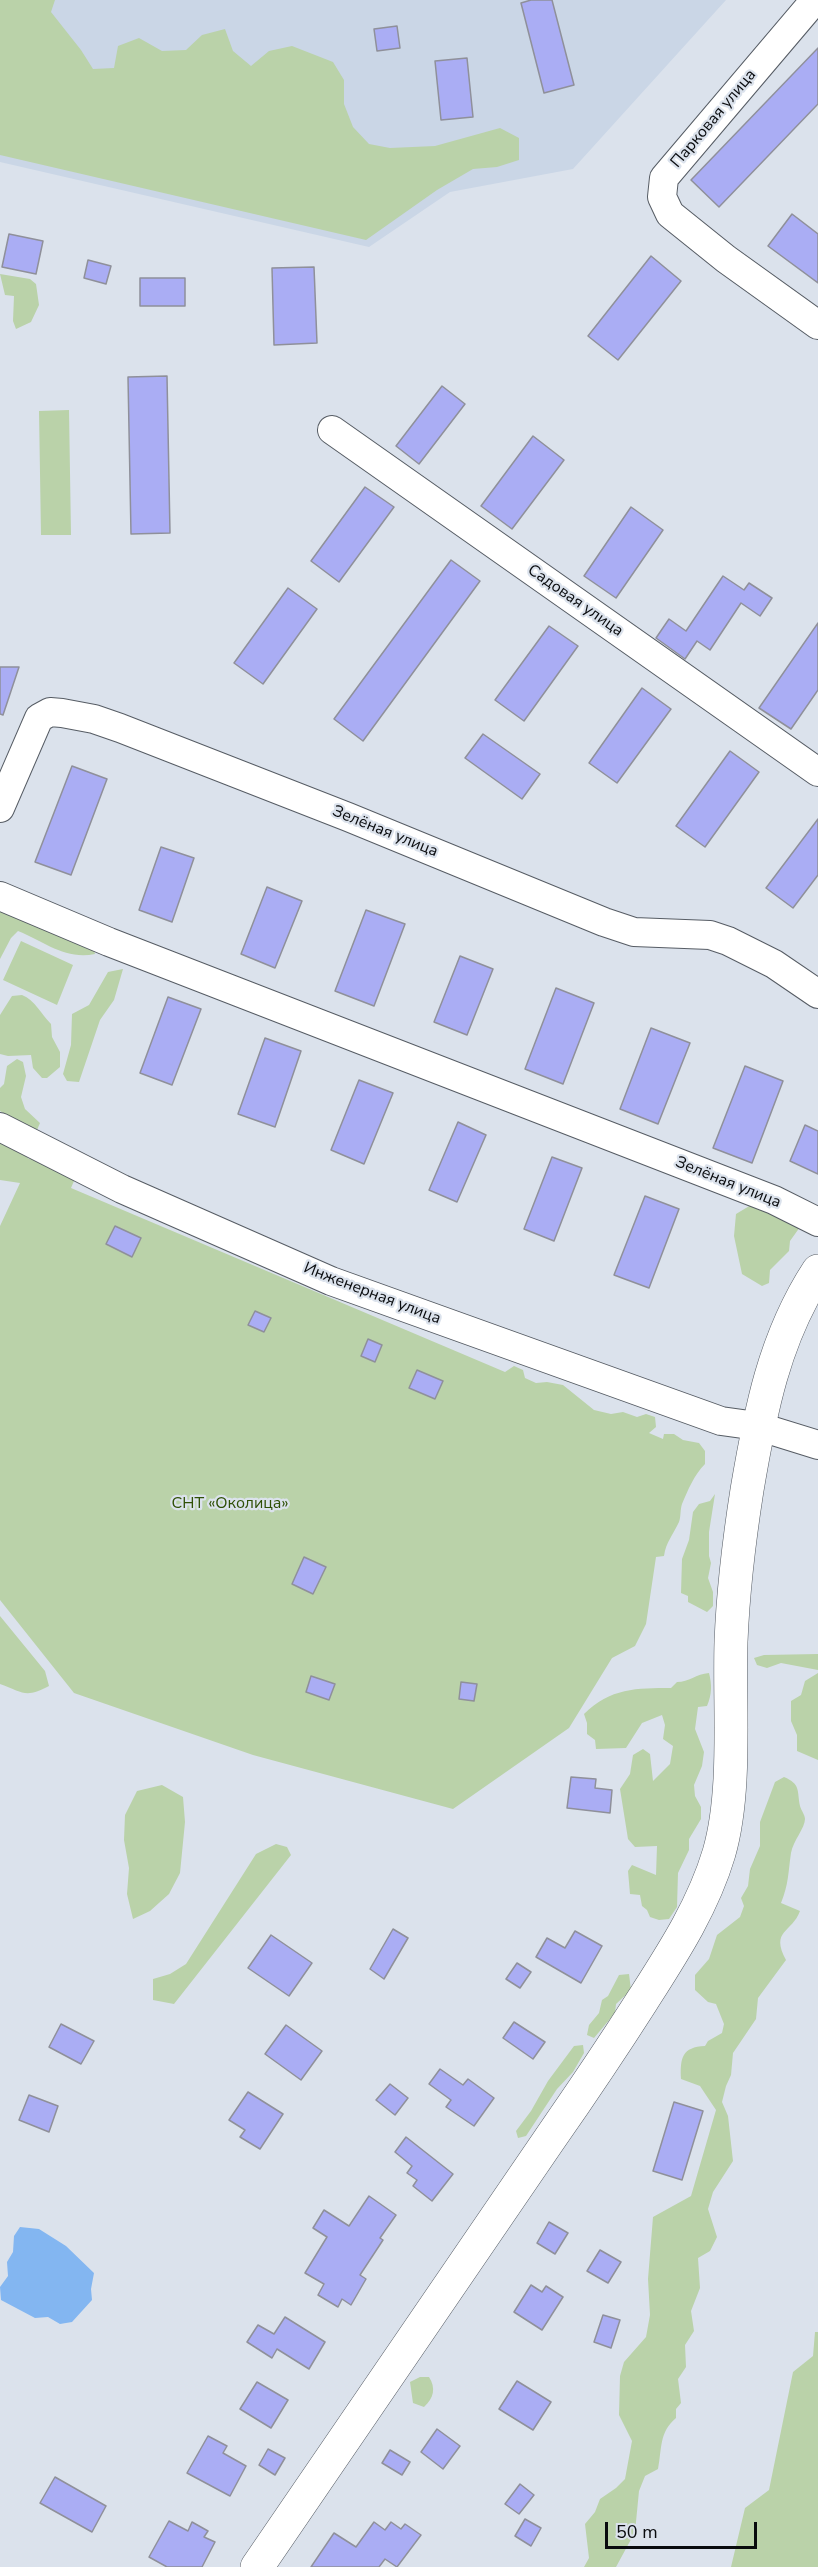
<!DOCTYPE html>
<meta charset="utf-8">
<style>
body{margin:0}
#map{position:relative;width:818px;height:2567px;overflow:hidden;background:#dbe2ec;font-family:"Nunito Sans",sans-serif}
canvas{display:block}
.scale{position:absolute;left:605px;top:2522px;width:152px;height:27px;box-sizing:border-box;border:3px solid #090b0e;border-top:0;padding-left:8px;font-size:18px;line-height:21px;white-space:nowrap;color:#090b0e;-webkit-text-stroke:4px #dbe2ec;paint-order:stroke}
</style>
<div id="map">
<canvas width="818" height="2567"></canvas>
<div class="scale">50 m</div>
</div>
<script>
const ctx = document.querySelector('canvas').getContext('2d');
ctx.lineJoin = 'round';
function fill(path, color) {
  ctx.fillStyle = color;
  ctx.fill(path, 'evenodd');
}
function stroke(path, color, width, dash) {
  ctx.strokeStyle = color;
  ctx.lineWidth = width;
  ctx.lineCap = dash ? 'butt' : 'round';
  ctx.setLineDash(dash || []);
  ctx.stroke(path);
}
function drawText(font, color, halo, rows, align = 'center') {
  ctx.font = font + ' "Nunito Sans",sans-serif';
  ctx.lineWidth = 4.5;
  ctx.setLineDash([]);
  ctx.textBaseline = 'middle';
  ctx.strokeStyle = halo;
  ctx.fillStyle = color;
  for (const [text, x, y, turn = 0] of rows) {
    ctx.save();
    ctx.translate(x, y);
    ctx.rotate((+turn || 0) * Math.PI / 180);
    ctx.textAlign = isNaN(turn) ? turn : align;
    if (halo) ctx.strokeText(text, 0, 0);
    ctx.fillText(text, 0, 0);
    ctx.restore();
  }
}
fill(new Path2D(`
 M 0,0 L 726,0 L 573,169 L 450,192 L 369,247 L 0,162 Z`), '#cad6e6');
fill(new Path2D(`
 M 0,0 L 55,0 L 51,12 L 81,50 L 93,69 L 114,68 L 118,46 L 139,38 L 162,51 L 186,50 L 202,35 L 225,29 L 233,51 L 251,66 L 269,51 L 292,46 L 333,62 L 344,80 L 344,104 L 353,127 L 369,144 L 390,148 L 435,146 L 500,128 L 519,138 L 519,160 L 497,167 L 473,169 L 437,190 L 366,240 L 0,155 Z
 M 0,274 L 30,279 L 36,284 L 39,305 L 31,322 L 16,329 L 13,321 L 14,296 L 5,295 Z
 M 69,410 L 71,535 L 41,535 L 39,411 Z
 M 0,903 L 92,943 L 95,954 C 65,960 45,942 18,931 L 11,938 L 0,959 Z
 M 21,941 L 73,965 L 57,1005 L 3,980 Z
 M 123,969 L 114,1000 L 100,1020 L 79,1082 L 67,1081 L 63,1074 L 71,1045 L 72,1014 L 89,1005 L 108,972 Z
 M 22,995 C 35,1000 41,1014 51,1024 L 52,1037 L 60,1052 L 60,1067 L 47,1078 L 42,1078 L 33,1068 L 31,1055 L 8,1056 L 0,1054 L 0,1015 L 12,996 Z
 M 17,1059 L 23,1062 L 26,1076 L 21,1097 L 25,1109 L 40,1123 L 37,1130 L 14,1120 L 0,1111 L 0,1088 L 4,1084 L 7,1066 Z
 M 0,1142 L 19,1149 L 29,1159 L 42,1159 L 74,1181 L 71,1188 L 505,1372 L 514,1366 L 523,1370 L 525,1378 L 536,1383 L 547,1382 L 563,1385 L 594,1410 L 611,1414 L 623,1412 L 637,1417 L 646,1414 L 655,1417 L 656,1427 L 649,1433 L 663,1439 L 664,1434 L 674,1434 L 683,1440 L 699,1443 L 705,1451 L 705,1464 C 694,1475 688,1490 682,1504 C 680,1510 681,1517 679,1522 C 673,1535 666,1542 664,1556 L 656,1557 L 646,1624 L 635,1646 L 612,1658 L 569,1728 L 453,1809 L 253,1755 L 74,1693 L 0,1600 L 0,1226 L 20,1183 L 0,1180 Z
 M 754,1194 L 800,1227 L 790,1241 L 789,1251 L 770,1270 L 769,1283 L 762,1286 L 742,1274 L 734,1236 L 736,1214 L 751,1205 Z
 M 715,1494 L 709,1532 L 709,1556 L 711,1563 L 708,1578 L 713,1592 L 713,1606 L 707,1612 L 688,1602 L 688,1596 L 681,1593 L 682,1559 L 689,1540 L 693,1512 L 699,1504 L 710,1501 Z
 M 0,1616 L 45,1671 L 49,1686 C 25,1699 23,1692 0,1684 Z
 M 818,1654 L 818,1670 L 781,1663 L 767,1668 L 757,1665 L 754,1658 L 764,1655 Z
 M 709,1673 C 712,1685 712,1694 707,1706 L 698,1707 L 695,1729 L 704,1752 L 702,1766 L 694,1785 L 695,1796 L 701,1807 L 701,1819 L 689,1839 L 689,1850 L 678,1873 L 677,1907 L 669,1919 L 659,1920 L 650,1917 L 647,1910 L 642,1906 L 640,1895 L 630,1894 L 628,1871 L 632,1865 L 656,1875 L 657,1846 L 635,1847 L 628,1839 L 620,1789 L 630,1774 L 633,1755 L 643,1749 L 650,1754 L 653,1781 L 670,1764 L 673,1746 L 663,1739 L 665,1725 L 662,1715 L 642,1723 L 626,1748 L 596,1749 L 595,1740 L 587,1734 L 587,1723 L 584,1714 C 610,1688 637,1688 671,1688 L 677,1682 C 689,1682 696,1674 709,1673 Z
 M 818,1673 L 818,1760 L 797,1751 L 797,1735 L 791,1721 L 791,1701 L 801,1695 L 805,1681 Z
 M 784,1777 C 801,1784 797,1791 800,1806 C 801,1810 805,1815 805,1819 C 805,1828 793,1841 791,1853 C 788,1873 789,1883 781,1903 L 800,1911 C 792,1933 770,1930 786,1960 L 758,1998 L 756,2019 L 733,2053 L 731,2075 L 726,2086 L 722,2102 L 728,2116 L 733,2161 L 713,2192 L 708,2209 L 717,2237 L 710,2251 L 698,2258 L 700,2288 L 691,2311 L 694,2331 L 685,2345 L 686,2367 L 678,2379 L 681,2403 L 676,2409 L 676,2418 C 659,2432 662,2449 658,2469 L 645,2476 L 639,2491 L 635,2532 L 616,2567 L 584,2567 L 589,2558 L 585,2524 L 595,2512 L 600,2499 L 616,2488 L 625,2479 L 632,2441 L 619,2415 L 620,2376 L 624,2362 L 646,2337 L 650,2315 L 648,2279 L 653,2217 L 691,2196 L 716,2110 L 700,2086 L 681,2079 C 680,2058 682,2047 705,2046 L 708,2041 L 722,2033 L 724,2024 L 716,2004 L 708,2002 L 695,1990 L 695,1975 L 709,1959 L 717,1935 L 740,1917 L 744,1906 L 741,1898 L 748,1886 L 750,1869 L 760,1846 L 760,1822 L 775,1782 Z
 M 162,1785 L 183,1797 L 185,1822 L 180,1873 L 169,1894 L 150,1911 L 133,1919 L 127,1894 L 129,1868 L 124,1840 L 125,1815 L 137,1791 Z
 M 276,1844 L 287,1847 L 291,1855 L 174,2004 L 153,2000 L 153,1979 L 170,1974 L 186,1964 L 256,1854 Z
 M 629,1974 L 631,1990 L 616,2004 L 615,2013 L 594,2038 L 587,2035 L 589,2025 L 599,2013 L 602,2000 L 608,1996 L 619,1975 Z
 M 583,2045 L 584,2053 L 573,2072 L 557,2089 L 526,2136 L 518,2138 L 516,2131 L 531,2111 L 548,2081 L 574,2046 Z
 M 815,2332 L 818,2332 L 818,2567 L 731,2567 L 745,2508 L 769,2490 L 793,2372 L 813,2356 Z
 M 420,2377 L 429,2377 C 436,2388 434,2398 424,2407 L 413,2403 L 410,2382 Z`), '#bad2a9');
fill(new Path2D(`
 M 20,2227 L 39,2229 L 66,2246 L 94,2273 L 91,2289 L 92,2300 L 72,2322 L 60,2324 L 48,2317 L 35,2318 L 1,2300 L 0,2287 L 8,2276 L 7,2262 L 13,2252 L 14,2236 Z`), '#83b6f1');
const building = new Path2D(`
 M 531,0 L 552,0 L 574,85 L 544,93 L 521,3 Z
 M 397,26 L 400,48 L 377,51 L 374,29 Z
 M 818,48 L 818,104 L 719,207 L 691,180 Z
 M 467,58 L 473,117 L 441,120 L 435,61 Z
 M 792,214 L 818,234 L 818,283 L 768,246 Z
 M 9,234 L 43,241 L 36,274 L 2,267 Z
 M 651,256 L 681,281 L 618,360 L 588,336 Z
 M 88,260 L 111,266 L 106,284 L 84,278 Z
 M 314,267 L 317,343 L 274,345 L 272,268 Z
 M 140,278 L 185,278 L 185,306 L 140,306 Z
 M 167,376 L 170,533 L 131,534 L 128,377 Z
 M 442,386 L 465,404 L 419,464 L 396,446 Z
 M 533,436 L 564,460 L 512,529 L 481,506 Z
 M 365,487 L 394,507 L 339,582 L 311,561 Z
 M 631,507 L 663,530 L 616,598 L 584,576 Z
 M 451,560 L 480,581 L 363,741 L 334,719 Z
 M 723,576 L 744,590 L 749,583 L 772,598 L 760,616 L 741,603 L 710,650 L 697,641 L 685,659 L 656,638 L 669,619 L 686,631 Z
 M 288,588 L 317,609 L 263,684 L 234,663 Z
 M 818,623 L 818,690 L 791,729 L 759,708 Z
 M 549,626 L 578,646 L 524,721 L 495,700 Z
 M 0,667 L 19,667 L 3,715 L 0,714 Z
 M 642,688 L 671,709 L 617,783 L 589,763 Z
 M 483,734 L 540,774 L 522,799 L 465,758 Z
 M 730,751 L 759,772 L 705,847 L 676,826 Z
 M 72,766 L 107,779 L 71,875 L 35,862 Z
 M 818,819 L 818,875 L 793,908 L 766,888 Z
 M 161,847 L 194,858 L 172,922 L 139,910 Z
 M 267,887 L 302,901 L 275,968 L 241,954 Z
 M 366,910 L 405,924 L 374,1006 L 335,991 Z
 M 460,956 L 493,969 L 467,1035 L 434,1022 Z
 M 556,988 L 594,1003 L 563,1084 L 525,1069 Z
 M 168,997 L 201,1009 L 172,1085 L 140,1073 Z
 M 651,1028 L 690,1043 L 658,1124 L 620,1109 Z
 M 265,1038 L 301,1051 L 275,1127 L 238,1114 Z
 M 745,1066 L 783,1081 L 752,1163 L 713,1148 Z
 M 359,1080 L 393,1093 L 364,1164 L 331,1150 Z
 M 458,1122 L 486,1135 L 457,1202 L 429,1190 Z
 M 805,1125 L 818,1131 L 818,1174 L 790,1161 Z
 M 552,1157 L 582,1168 L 554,1241 L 524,1229 Z
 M 645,1196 L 679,1209 L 649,1288 L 614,1275 Z
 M 115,1226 L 141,1238 L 132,1257 L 106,1244 Z
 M 255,1311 L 271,1318 L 264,1332 L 248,1325 Z
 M 368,1339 L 382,1345 L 375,1362 L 361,1356 Z
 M 417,1370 L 443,1381 L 435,1399 L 409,1388 Z
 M 304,1557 L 326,1567 L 313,1594 L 292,1584 Z
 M 311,1676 L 335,1684 L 329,1700 L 306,1692 Z
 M 461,1682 L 477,1684 L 474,1701 L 459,1699 Z
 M 571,1777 L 596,1779 L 595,1788 L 612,1790 L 610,1813 L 567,1808 Z
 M 393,1929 L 408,1938 L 384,1979 L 370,1969 Z
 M 575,1931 L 602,1946 L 581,1983 L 536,1957 L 547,1938 L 565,1948 Z
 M 271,1935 L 312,1963 L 289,1996 L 248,1968 Z
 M 517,1963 L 531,1972 L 520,1988 L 506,1979 Z
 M 514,2022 L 545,2042 L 533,2059 L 503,2038 Z
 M 61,2024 L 94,2041 L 81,2064 L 49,2047 Z
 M 286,2025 L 322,2051 L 301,2080 L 265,2054 Z
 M 440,2069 L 463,2085 L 468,2079 L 494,2098 L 474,2126 L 446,2107 L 451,2100 L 429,2084 Z
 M 390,2084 L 408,2098 L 395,2115 L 376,2100 Z
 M 248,2092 L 283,2114 L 260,2149 L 240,2137 L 245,2130 L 229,2120 Z
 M 29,2095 L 58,2106 L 49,2132 L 19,2120 Z
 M 674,2102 L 703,2111 L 682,2180 L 653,2171 Z
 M 406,2137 L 453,2174 L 432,2201 L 413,2186 L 417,2180 L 407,2173 L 412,2166 L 395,2152 Z
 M 369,2196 L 396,2215 L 380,2238 L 383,2240 L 360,2275 L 366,2279 L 351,2305 L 342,2299 L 338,2307 L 318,2295 L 324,2284 L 305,2273 L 327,2237 L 313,2228 L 324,2210 L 349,2226 Z
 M 549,2222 L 568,2233 L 555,2254 L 537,2243 Z
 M 600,2250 L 621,2262 L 608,2283 L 587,2271 Z
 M 531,2285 L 542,2292 L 546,2286 L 563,2297 L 542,2330 L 514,2312 Z
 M 603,2315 L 620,2320 L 611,2348 L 594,2342 Z
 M 285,2317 L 325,2342 L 309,2369 L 277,2349 L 272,2358 L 247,2342 L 258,2325 L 274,2334 Z
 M 517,2381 L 551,2402 L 533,2430 L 499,2409 Z
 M 257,2382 L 288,2400 L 271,2428 L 240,2409 Z
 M 437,2429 L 460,2446 L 443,2469 L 421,2452 Z
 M 208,2436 L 227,2446 L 223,2453 L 246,2466 L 230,2496 L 187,2473 Z
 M 268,2449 L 285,2458 L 275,2475 L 259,2465 Z
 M 390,2450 L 410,2462 L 402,2475 L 382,2463 Z
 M 55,2477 L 106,2506 L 92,2532 L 40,2503 Z
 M 520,2484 L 534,2495 L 519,2514 L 505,2504 Z
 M 525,2519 L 541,2528 L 531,2546 L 515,2536 Z
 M 169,2521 L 188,2531 L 192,2522 L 208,2531 L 204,2537 L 215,2542 L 202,2567 L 167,2567 L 149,2557 Z
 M 374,2522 L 385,2530 L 391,2522 L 401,2529 L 405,2524 L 421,2535 L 397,2567 L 385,2559 L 379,2567 L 311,2567 L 334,2533 L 356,2547 Z`);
fill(building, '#aaadf4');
stroke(building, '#8f909a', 1.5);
const minor = new Path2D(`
 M 815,0 L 664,178 L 662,197 L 670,214 L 726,259 L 818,325
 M 332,430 L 818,772
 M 0,808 L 39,718 L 50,712 L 62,713 L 94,719 L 120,728 L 348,817 L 604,922 L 634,932 L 710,935 L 728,941 L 774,964 L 818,994
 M 0,896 L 109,942 L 774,1200 L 818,1222
 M 0,1127 L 122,1189 L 331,1281 L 721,1421 L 757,1426 L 818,1445`);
const major = new Path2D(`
 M 257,2567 C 354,2425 452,2283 549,2140 C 581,2094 612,2048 642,2001 C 672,1954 703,1907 719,1853 C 737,1791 729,1707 731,1642 C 733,1591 739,1541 747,1490 C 760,1413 774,1338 818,1271`);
stroke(minor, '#565c64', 30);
stroke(major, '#565c64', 34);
stroke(minor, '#fff', 28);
stroke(major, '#fff', 33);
drawText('16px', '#090b0e', '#dbe2ec', [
 ["Парковая улица",714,119,-50],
 ["Садовая улица",575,601,35],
 ["Зелёная улица",385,832,22],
 ["Зелёная улица",728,1183,22],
 ["Инженерная улица",372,1294,21]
]);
drawText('16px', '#2f5006', '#dbe2ec', [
 ["СНТ «Околица»",230,1504]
]);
</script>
